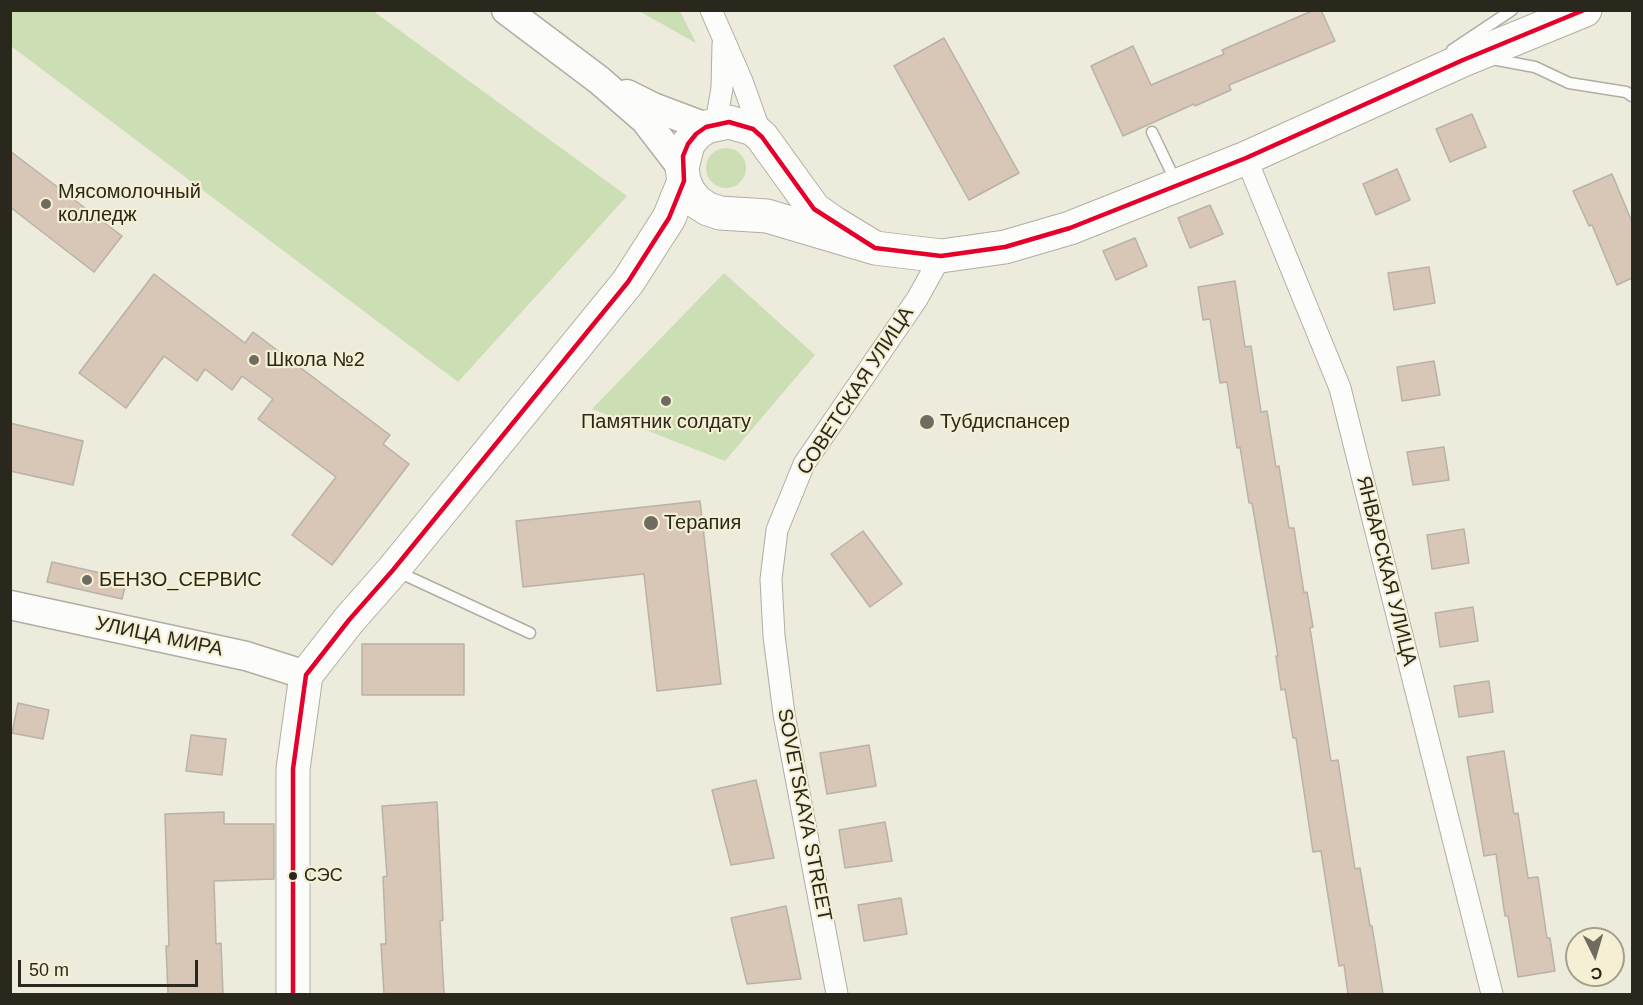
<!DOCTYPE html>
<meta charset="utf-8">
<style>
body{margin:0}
#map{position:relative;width:1643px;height:1005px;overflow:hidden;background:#edebdc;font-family:Arial,sans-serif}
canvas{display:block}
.frame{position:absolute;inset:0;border:12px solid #2a281d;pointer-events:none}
.north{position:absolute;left:1565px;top:927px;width:60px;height:60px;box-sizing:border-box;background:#f5f0d4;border:2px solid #a4a08b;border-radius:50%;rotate:175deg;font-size:16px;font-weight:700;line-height:24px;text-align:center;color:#2a281d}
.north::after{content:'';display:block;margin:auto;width:21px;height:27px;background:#6e6c60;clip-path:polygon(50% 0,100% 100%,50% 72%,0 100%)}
.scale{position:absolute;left:18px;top:960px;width:180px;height:27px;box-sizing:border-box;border:3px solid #2a281d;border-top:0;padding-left:8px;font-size:18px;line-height:21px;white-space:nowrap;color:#2a281d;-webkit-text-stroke:4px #f5f0d4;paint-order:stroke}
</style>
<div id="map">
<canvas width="1643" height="1005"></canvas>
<div class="frame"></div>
<div class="north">С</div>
<div class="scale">50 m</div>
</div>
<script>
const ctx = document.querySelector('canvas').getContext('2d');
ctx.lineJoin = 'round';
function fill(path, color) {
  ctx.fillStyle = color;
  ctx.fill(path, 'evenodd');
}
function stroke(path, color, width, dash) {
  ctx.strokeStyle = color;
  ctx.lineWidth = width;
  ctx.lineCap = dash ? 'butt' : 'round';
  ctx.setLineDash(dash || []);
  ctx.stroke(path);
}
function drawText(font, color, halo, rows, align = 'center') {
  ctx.font = font + ' Arial,sans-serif';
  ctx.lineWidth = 4.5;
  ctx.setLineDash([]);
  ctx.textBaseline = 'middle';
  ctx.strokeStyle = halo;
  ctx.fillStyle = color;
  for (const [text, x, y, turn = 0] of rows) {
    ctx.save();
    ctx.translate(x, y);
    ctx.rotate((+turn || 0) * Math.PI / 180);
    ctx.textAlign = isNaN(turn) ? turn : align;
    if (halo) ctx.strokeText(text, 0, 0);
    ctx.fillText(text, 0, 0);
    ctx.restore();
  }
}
fill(new Path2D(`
 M 10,11 L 373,11 L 627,196 L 458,382 L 11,46 Z
 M 639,11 L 680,11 L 696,43 Z
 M706 168a20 20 0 1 1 40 0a20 20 0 1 1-40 0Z
 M 724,273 L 815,355 L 725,461 L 592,409 Z`), '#ccdeb3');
const building = new Path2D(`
 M 1314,10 L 1321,10 L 1335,41 L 1229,85 L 1231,90 L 1195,106 L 1194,104 L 1123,136 L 1091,66 L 1133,46 L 1151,85 L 1224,54 L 1222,50 Z
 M 944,38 L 1019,173 L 969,200 L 894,66 Z
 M 1472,114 L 1486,147 L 1450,162 L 1436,129 Z
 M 10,151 L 122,236 L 94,272 L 10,207 Z
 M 1397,169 L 1410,200 L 1376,215 L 1363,184 Z
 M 1612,174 L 1632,222 L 1632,278 L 1617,285 L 1592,225 L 1589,226 L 1573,191 Z
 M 1210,205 L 1223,234 L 1190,248 L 1178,218 Z
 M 1135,238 L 1147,266 L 1116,280 L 1103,251 Z
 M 1429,267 L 1435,303 L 1394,310 L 1388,273 Z
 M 154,274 L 245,343 L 253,332 L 390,435 L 383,444 L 409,464 L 332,565 L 292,535 L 336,477 L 258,419 L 273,399 L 242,376 L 232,390 L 205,369 L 197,381 L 164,356 L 126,408 L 79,373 Z
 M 1235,281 L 1245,347 L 1251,346 L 1261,412 L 1267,411 L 1276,467 L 1279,466 L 1289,528 L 1294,528 L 1304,593 L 1307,592 L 1313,627 L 1310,628 L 1331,761 L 1338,760 L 1355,869 L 1360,868 L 1370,926 L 1372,926 L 1383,994 L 1348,994 L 1344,965 L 1339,966 L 1321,851 L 1313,852 L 1296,738 L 1293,738 L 1285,689 L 1281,690 L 1276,656 L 1278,656 L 1252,503 L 1249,503 L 1240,447 L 1237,448 L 1227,382 L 1220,383 L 1210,319 L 1203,320 L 1198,287 Z
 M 1434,361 L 1440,395 L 1402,401 L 1397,367 Z
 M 10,423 L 83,441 L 73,485 L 10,471 Z
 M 1444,447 L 1449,480 L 1413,485 L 1407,452 Z
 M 700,501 L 721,684 L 657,691 L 644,574 L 523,587 L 516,521 Z
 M 1464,529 L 1469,563 L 1432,569 L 1427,535 Z
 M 863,531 L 902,584 L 870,607 L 831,554 Z
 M 52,562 L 127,579 L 122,599 L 47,582 Z
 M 1473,607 L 1478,641 L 1440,647 L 1435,613 Z
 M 362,644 L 464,644 L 464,695 L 362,695 Z
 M 1489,681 L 1493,712 L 1459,717 L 1454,686 Z
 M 18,703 L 49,710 L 43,739 L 12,733 Z
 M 191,735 L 226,739 L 222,775 L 186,771 Z
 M 869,745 L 876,786 L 827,794 L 820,753 Z
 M 1504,751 L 1514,814 L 1518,813 L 1528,878 L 1538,877 L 1547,938 L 1550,938 L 1555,971 L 1518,977 L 1508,916 L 1505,916 L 1496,854 L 1484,856 L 1467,757 Z
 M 756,780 L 774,858 L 731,865 L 712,790 Z
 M 437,802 L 443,920 L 440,921 L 444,994 L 384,994 L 381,944 L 386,944 L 383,877 L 387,876 L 382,806 Z
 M 224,812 L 224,824 L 274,824 L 274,879 L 214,881 L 216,944 L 221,943 L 223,994 L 168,994 L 166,946 L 169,946 L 165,814 Z
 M 885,822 L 892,861 L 845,868 L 839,830 Z
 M 901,898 L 907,934 L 864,941 L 858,905 Z
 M 786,906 L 801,979 L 747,984 L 731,918 Z`);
fill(building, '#d8c6b6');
stroke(building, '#b8b2a9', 1.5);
const lane = new Path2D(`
 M 1452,50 L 1512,10
 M 1492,59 L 1535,67 L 1569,83 L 1626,92 L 1632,96
 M 1152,132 L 1176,182
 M 396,571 L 530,633`);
const street = new Path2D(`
 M 711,10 L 742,81 L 762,137
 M 716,123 L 722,88 L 723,44
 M 1246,158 L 1340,388 L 1492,994
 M 837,994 L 784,714 L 774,636 L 771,579 L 777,530 L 804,464 L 917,299 L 941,256`);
const secondary = new Path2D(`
 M 506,10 L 599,80 L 645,120 L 682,168
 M 627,94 L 653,107 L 706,127
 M 10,605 L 246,656 L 306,675`);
const primary = new Path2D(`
 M 875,248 L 834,223 L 814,209 L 762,137 L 753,129 L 729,122 L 706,127 L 696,134 L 688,144 L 682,168 L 684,181 L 689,192 L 697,202 L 708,209 L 720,213 L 767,216 L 875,248 L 941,256 L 1005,247 L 1070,228 L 1246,158 L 1463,60 L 1585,10
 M 293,994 L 293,769 L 306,675 L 349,620 L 393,570 L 628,282 L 669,218 L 684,181`);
stroke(lane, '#b0aea3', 13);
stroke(street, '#b0aea3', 23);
stroke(secondary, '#b0aea3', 31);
stroke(primary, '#b0aea3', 35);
stroke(lane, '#fcfcfa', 10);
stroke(street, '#fcfcfa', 21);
stroke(secondary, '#fcfcfa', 28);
stroke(primary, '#fcfcfa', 33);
stroke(new Path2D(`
 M 293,994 L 293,769 L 306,675 L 349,620 L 393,570 L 628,282 L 669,218 L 684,181 L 683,156 L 688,144 L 696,134 L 706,127 L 729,122 L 753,129 L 762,137 L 814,209 L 875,248 L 941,256 L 1005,247 L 1070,228 L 1246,158 L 1463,60 L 1584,10`), '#e4002b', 4.5);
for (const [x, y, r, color] of [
 [46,204,6,"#6e6c60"],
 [254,360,6,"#6e6c60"],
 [666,401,6,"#6e6c60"],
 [927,422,8,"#6e6c60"],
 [651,523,8,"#6e6c60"],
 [87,580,6,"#6e6c60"],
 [293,876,5,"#2a281d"]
]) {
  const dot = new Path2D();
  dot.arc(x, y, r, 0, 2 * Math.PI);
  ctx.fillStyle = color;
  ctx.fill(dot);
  stroke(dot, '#f5f0d4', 2);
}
drawText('18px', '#2a281d', '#f5f0d4', [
 ["СЭС",304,876]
], 'left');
drawText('20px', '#2a281d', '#f5f0d4', [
 ["Мясомолочный",58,192],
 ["колледж",58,215],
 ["Школа №2",266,360],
 ["Памятник солдату",666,422,"center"],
 ["Тубдиспансер",940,422],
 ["Терапия",664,523],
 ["БЕНЗО_СЕРВИС",99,580]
], 'left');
drawText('20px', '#2a281d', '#f5f0d4', [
 ["СОВЕТСКАЯ УЛИЦА",856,391,-57],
 ["ЯНВАРСКАЯ УЛИЦА",1386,571,76],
 ["УЛИЦА МИРА",159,637,12],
 ["SOVETSKAYA STREET",804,815,79]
]);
</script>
